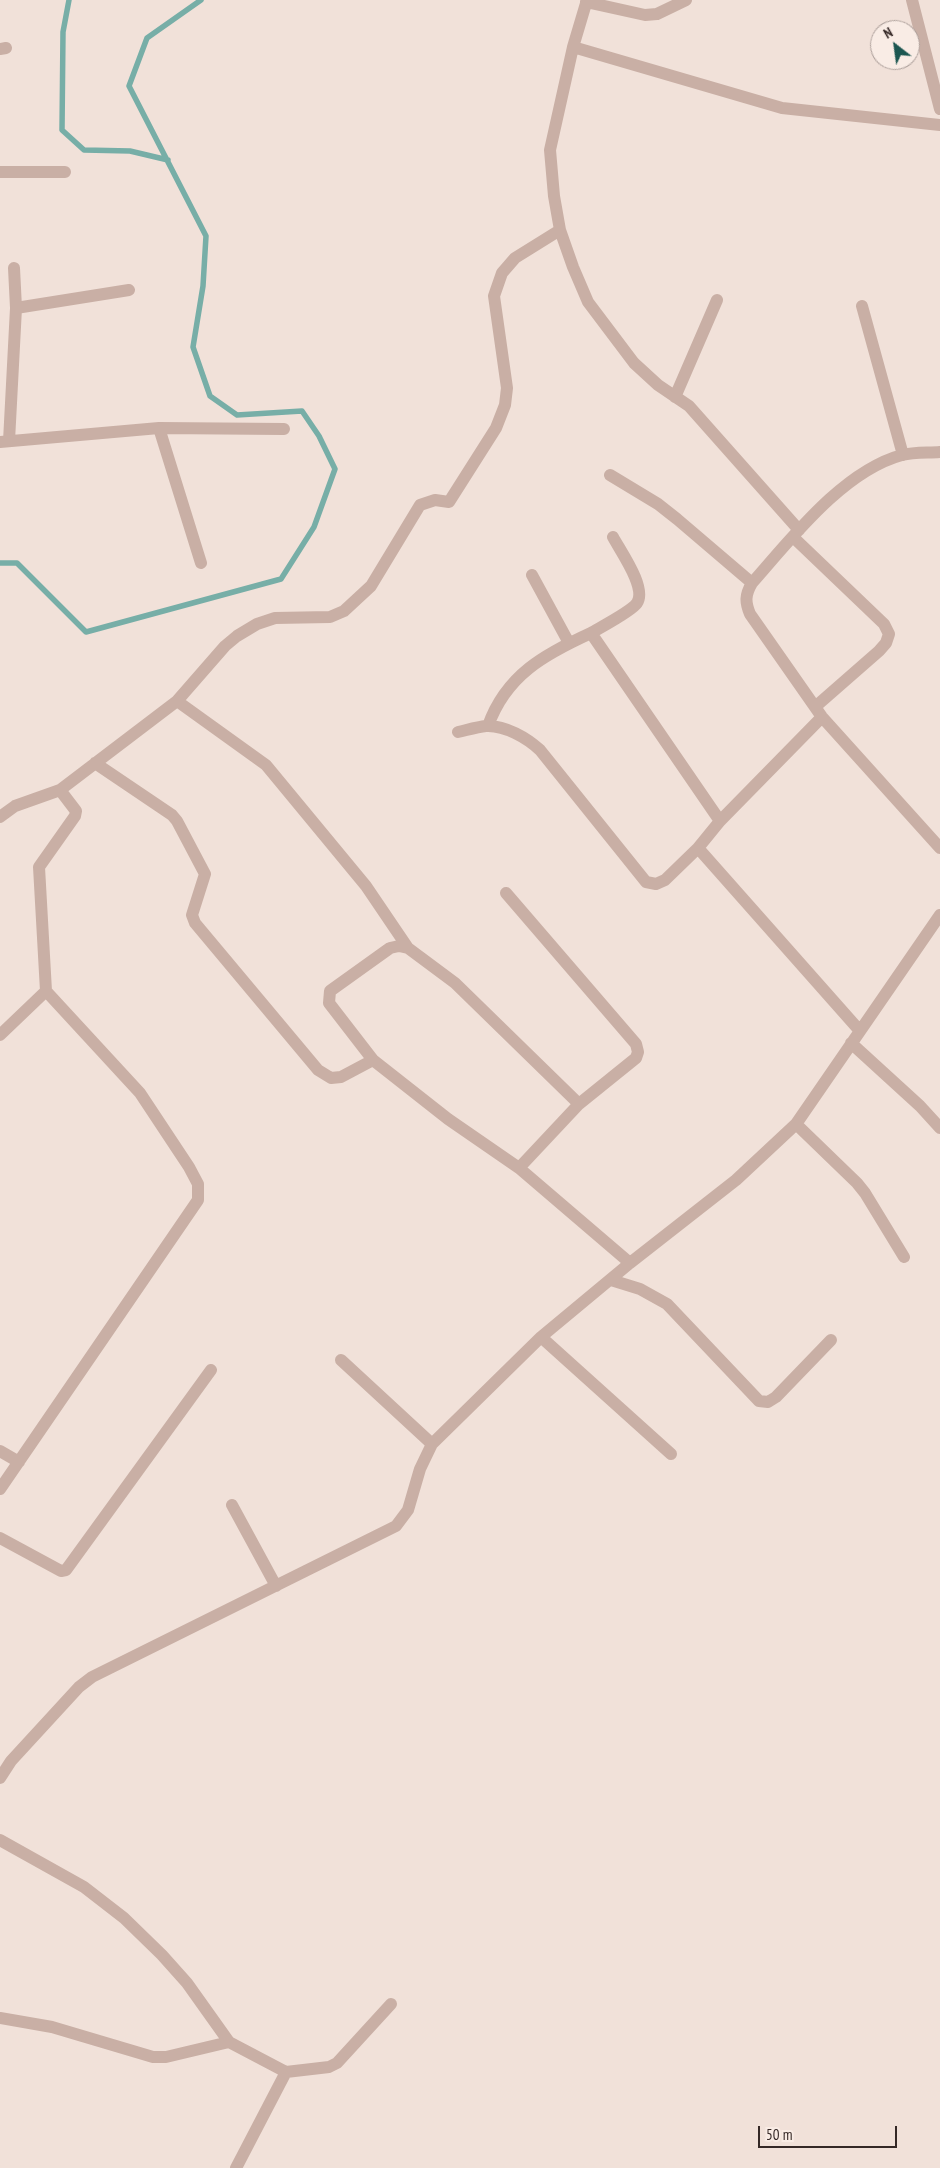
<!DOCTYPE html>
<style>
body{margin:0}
#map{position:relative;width:940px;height:2168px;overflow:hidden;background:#f1e1d9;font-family:"PT Sans Narrow",sans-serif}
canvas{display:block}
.north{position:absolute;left:870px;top:20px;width:50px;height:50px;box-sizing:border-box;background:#f9ece5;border:1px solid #ab9e99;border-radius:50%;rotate:330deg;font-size:14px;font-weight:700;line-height:20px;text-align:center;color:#352826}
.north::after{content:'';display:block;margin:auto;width:18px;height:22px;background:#1c5650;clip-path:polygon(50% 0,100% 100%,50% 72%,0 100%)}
.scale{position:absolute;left:758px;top:2126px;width:139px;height:22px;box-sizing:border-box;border:2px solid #352826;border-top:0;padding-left:6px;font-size:15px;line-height:18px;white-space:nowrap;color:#352826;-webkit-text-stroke:4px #f9ece5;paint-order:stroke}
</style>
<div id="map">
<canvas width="940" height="2168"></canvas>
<div class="north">N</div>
<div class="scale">50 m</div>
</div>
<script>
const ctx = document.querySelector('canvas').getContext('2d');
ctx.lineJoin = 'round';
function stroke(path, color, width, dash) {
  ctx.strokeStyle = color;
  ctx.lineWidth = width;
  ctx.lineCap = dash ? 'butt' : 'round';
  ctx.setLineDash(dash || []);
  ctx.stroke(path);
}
stroke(new Path2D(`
 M 69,0 L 63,32 L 62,130 L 84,150 L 130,151 L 168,160
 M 0,563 L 17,563 L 86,632 L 281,579 L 314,527 L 335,469 L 319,436 L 302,411 L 237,415 L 210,396 L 193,347 L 203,286 L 206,236 L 129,86 L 147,38 L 201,0`), '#77aea7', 5.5);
stroke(new Path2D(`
 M 587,0 L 573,47 L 550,150 L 554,196 L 560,230 L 573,267 L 588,302 L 634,363 L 658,385 L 689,406 L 799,530
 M 912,0 L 940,109
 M 586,2 L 645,15 L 657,14 L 686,0
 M 573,47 L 782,108 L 940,125
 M 0,49 L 6,48
 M 0,172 L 65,172
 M 862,306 L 903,455
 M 16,308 L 129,290
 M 675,397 L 717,300
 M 159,428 L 201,563
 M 9,441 L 16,308 L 14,268
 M 0,442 L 159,428 L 284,429
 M 940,452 C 928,453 914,452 902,455 C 843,471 791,539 752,583 C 745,595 745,602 750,614 L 822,717 L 940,848
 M 610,475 L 658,504 L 677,519 L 752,583
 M 613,537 C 621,552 647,588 637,603 C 632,611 601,627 591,633 L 720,821
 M 793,537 L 884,624 L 889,634 L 886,643 L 879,651 L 815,707
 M 532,575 L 569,643
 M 177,701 L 266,765 L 366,886 L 408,948 L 455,983 L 579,1104
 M 488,726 C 506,675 545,654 591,633
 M 458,732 C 467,730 477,727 486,726 C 505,725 527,738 540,750 L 646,882 L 656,884 L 665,880 L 698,848 L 720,821 L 822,717
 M 95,763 L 172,815 L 177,821 L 205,874 L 192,915 L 195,923 L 318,1070 L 331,1078 L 341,1077 L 373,1060
 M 0,817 L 15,806 L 60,790 L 177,701 L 225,646 L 237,636 L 257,624 L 275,618 L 330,617 L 344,611 L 371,586 L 420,505 L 435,500 L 449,502 L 496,428 L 505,405 L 507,388 L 494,296 L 502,273 L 515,258 L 560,230
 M 698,848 L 860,1031
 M 506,893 L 636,1044 L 638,1052 L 636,1058 L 579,1104 L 519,1168
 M 408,948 L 399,946 L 390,948 L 330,991 L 329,1003 L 373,1060 L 448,1119 L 519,1168 L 630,1263
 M 0,1035 L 46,991
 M 851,1043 L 920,1106 L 940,1128
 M 796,1124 L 857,1183 L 865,1193 L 904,1257
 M 611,1280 L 640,1289 L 667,1304 L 759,1401 L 768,1402 L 776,1397 L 831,1340
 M 541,1337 L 671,1454
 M 341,1360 L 432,1444
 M 0,1451 L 19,1462
 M 0,1489 L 198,1200 L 198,1184 L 189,1167 L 140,1093 L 46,991 L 39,867 L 75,816 L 76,811 L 60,790
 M 232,1505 L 276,1586
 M 0,1538 L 61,1571 L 66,1570 L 211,1370
 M 0,1778 L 11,1761 L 79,1687 L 92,1677 L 396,1526 L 408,1510 L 420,1469 L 432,1444 L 541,1337 L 630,1263 L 736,1180 L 796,1124 L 940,915
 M 0,1840 L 84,1887 L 124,1918 L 162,1955 L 187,1983 L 229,2042 L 286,2072 L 329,2067 L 337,2063 L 391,2004
 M 0,2018 L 52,2027 L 153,2057 L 166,2057 L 229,2042
 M 236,2168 L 286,2072`), '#c9afa5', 12);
</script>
